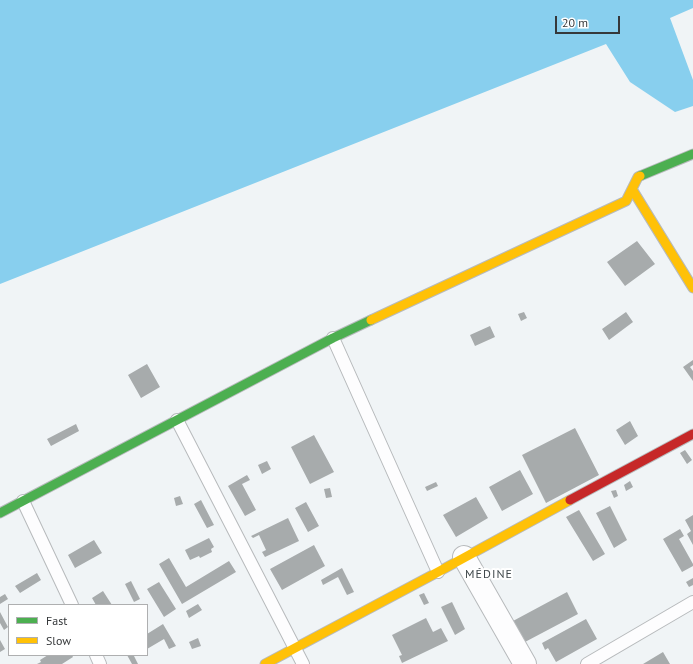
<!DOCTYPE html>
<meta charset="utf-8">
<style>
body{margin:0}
#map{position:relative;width:693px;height:664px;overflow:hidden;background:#f0f4f6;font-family:"PT Sans",sans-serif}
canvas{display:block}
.legend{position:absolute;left:8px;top:604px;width:140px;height:52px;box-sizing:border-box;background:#fff;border:1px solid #aeafb0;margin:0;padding:5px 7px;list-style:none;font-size:12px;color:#35383a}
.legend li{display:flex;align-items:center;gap:8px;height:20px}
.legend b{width:20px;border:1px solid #aeafb0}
.scale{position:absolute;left:555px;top:16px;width:65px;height:18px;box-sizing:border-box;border:2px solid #35383a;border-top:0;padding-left:5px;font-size:12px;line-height:14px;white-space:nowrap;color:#35383a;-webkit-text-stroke:3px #fff;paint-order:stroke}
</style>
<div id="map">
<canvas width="693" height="664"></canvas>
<ul class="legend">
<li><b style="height:5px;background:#4caf50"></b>Fast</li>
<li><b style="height:5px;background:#ffc107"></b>Slow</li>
</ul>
<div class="scale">20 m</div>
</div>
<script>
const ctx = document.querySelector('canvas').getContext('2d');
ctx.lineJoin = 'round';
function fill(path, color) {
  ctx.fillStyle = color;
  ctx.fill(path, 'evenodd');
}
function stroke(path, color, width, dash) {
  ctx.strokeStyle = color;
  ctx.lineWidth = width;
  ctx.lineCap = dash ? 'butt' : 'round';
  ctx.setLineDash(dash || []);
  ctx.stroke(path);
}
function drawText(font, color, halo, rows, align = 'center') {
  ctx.font = font + ' "PT Sans",sans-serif';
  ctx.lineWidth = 4;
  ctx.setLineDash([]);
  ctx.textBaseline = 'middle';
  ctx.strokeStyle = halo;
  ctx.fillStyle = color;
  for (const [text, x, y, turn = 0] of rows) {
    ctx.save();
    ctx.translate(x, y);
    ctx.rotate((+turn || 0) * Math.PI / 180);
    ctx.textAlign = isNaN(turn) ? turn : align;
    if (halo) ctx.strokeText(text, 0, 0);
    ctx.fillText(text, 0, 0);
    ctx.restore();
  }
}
fill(new Path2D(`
 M 0,0 L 693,0 L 693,8 L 670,18 L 693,80 L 693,106 L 675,112 L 630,82 L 606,44 L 0,284 Z`), '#88cfee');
fill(new Path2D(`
 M 637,241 L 655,264 L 625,286 L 607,262 Z
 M 524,312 L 527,318 L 521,321 L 518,314 Z
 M 626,312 L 633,322 L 609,340 L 602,329 Z
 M 490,326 L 495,337 L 475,346 L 470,335 Z
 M 693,360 L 693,365 L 690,367 L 693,371 L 693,381 L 683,367 Z
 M 147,364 L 160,387 L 141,398 L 128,375 Z
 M 630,421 L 638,436 L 625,445 L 616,430 Z
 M 76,424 L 79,431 L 51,446 L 47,439 Z
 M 575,428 L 599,475 L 546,503 L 522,455 Z
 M 314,435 L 334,472 L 310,484 L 291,447 Z
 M 685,450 L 692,460 L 687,464 L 680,453 Z
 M 267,461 L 271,469 L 262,474 L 258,465 Z
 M 520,470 L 533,494 L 502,511 L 489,487 Z
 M 247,475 L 250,480 L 242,484 L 256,510 L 245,516 L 228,486 Z
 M 630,481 L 633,487 L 626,491 L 624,485 Z
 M 436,482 L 438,486 L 427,491 L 425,487 Z
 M 330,488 L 332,497 L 326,498 L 324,489 Z
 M 616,490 L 618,496 L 614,498 L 611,491 Z
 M 180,496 L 183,504 L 176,506 L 174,498 Z
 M 476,497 L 488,518 L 456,537 L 443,515 Z
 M 201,500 L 214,525 L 207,528 L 194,504 Z
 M 306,502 L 319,526 L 308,532 L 295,508 Z
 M 610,506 L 627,540 L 614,548 L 596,513 Z
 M 579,510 L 605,554 L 593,561 L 566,517 Z
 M 693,515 L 693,545 L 687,534 L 691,531 L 685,520 Z
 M 288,518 L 299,541 L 265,557 L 262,552 L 266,550 L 259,535 L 253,538 L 251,536 Z
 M 680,529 L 684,536 L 679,539 L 693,564 L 693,566 L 682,572 L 663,539 Z
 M 209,538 L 214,547 L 211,549 L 212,552 L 200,558 L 199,556 L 190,560 L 185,550 Z
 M 94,540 L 102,553 L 75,568 L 68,555 Z
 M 314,545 L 325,566 L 282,590 L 270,569 Z
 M 169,558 L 186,587 L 229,561 L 236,572 L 182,604 L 159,564 Z
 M 342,568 L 354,592 L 347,595 L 338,577 L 323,585 L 321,580 Z
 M 37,573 L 41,580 L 20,593 L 15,586 Z
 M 693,578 L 693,585 L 689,587 L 686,582 Z
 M 131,581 L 140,599 L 134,602 L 125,584 Z
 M 159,582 L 176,609 L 164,617 L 147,589 Z
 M 103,591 L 112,605 L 96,605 L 92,598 Z
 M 567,592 L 578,614 L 525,642 L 513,621 Z
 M 424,593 L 429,603 L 424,605 L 419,595 Z
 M 5,594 L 8,599 L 0,604 L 0,597 Z
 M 452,602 L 465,629 L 455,635 L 441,607 Z
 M 198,604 L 202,610 L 189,618 L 186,611 Z
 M 0,612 L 8,627 L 4,630 L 0,623 Z
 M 426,618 L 433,632 L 441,628 L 448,641 L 402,663 L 399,656 L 402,655 L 392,635 Z
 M 586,619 L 597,639 L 556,662 L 548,648 L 545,650 L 542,643 Z
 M 163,624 L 176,646 L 169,649 L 164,639 L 147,649 L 147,634 Z
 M 198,638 L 201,646 L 192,649 L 189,642 Z
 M 0,640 L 5,649 L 0,652 Z
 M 663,652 L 670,664 L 643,664 Z
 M 48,655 L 72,655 L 73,657 L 62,664 L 37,664 L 41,662 L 40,660 Z
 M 127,655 L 136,655 L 134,656 L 138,664 L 132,664 Z`), '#a7abac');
const lane = new Path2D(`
 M 333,338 L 438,572
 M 177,420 L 303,664
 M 23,501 L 72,605
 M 96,655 L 100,664
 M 587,664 L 693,602`);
const street = new Path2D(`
 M 464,557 L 525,664`);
const fast = new Path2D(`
 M 640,176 L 693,154
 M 0,513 L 333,338 L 371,320`);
const slow = new Path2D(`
 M 632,189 L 693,288
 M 371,320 L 626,201 L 638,177 L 640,176
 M 265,664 L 438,572 L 570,500`);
const jam = new Path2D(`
 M 570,500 L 693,434`);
stroke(lane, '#b7babc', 14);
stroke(street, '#b7babc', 24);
stroke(fast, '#b7babc', 11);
stroke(slow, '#b7babc', 11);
stroke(jam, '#b7babc', 11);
stroke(lane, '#fdfdfe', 12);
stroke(street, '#fdfdfe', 22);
stroke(fast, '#4caf50', 9);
stroke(slow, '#ffc107', 9);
stroke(jam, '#c62828', 9);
ctx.letterSpacing = '1px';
drawText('12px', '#3f474a', '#fff', [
 ["MÉDINE",489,575]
]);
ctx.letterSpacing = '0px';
</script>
